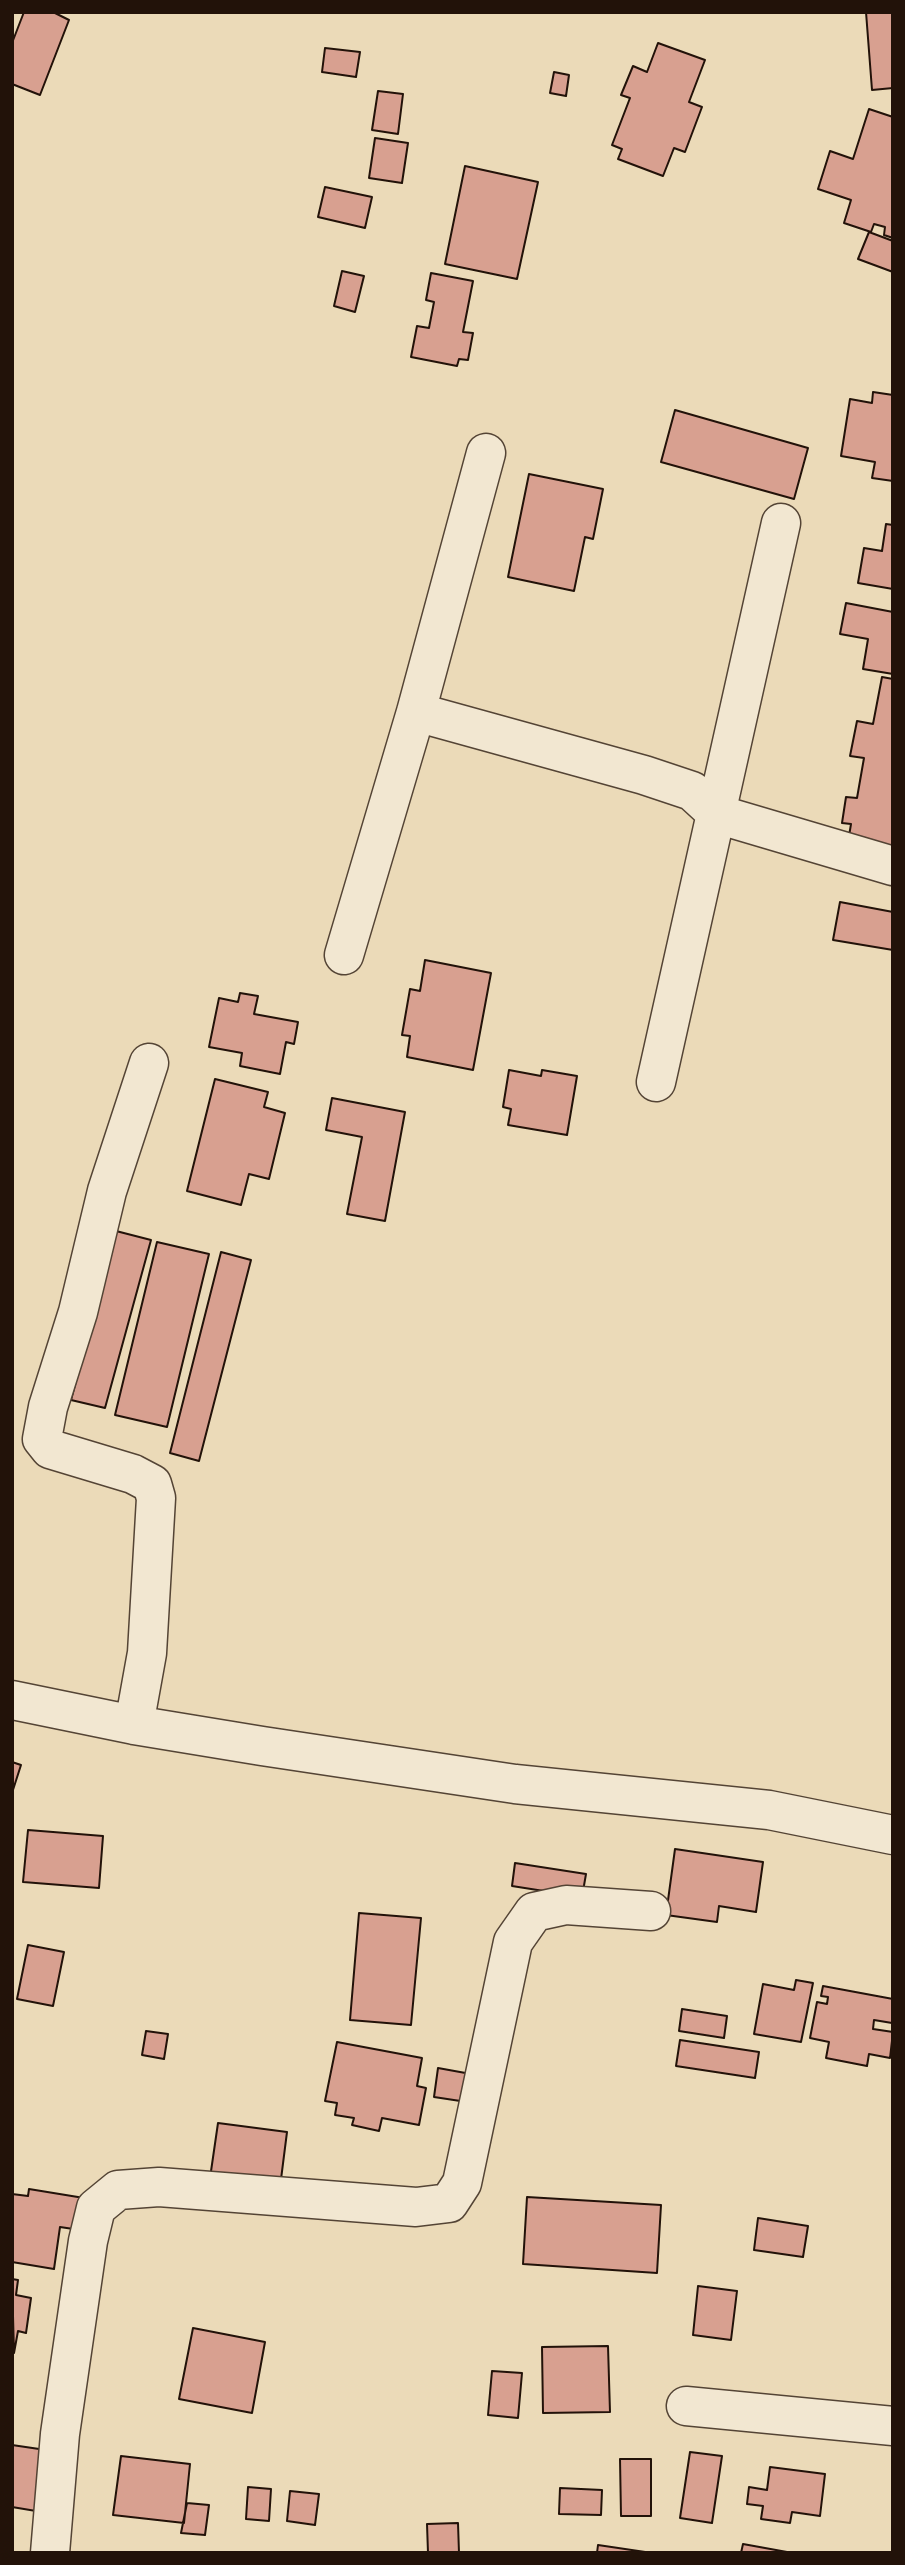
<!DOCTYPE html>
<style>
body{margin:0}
#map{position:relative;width:905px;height:2565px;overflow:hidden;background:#ebdab8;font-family:"IM FELL DW Pica",serif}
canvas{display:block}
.frame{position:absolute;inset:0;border:14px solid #221209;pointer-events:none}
</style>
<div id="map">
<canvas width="905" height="2565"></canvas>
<div class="frame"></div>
</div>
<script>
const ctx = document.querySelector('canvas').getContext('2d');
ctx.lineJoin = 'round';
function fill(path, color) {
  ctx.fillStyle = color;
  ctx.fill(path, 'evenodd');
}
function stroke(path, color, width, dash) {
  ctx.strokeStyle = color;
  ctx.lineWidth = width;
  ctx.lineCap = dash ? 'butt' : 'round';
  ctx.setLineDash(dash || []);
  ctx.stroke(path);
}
const building = new Path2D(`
 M 24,12 L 53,12 L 69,20 L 40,95 L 12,84 L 12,43 Z
 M 866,12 L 893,12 L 893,88 L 872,90 Z
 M 658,43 L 705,60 L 689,102 L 702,107 L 685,152 L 674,148 L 663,176 L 618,159 L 622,149 L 612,145 L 630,98 L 621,95 L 633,66 L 647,72 Z
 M 325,48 L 360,52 L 356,77 L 322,72 Z
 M 554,72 L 569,75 L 566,96 L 550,93 Z
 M 378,91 L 403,94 L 398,134 L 372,130 Z
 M 869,109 L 893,117 L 893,238 L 884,235 L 885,227 L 874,224 L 871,232 L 844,223 L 851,200 L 818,189 L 830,151 L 853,159 Z
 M 375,138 L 408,143 L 402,183 L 369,178 Z
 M 465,166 L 538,182 L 517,279 L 445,264 Z
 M 325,187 L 372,197 L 365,228 L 318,217 Z
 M 869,232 L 893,241 L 893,272 L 858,259 Z
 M 342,271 L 364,276 L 355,312 L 334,306 Z
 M 431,273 L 473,281 L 463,332 L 473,333 L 468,360 L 459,359 L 457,366 L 411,357 L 417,326 L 429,328 L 434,302 L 426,300 Z
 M 873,392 L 893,395 L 893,481 L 872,478 L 875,462 L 841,456 L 850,399 L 872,403 Z
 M 675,410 L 808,448 L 794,499 L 661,462 Z
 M 529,474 L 603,489 L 593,539 L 585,537 L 574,591 L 508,577 Z
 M 886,524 L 893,525 L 893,589 L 858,583 L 864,548 L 882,551 Z
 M 846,603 L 893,612 L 893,674 L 863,669 L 868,639 L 840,634 Z
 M 882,677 L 893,679 L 893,856 L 847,848 L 851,824 L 842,823 L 846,797 L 857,798 L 864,758 L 850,756 L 857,721 L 873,724 Z
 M 840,902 L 893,912 L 893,950 L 833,940 Z
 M 425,960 L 491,973 L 473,1070 L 407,1057 L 410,1036 L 402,1035 L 410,989 L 420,991 Z
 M 240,993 L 258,996 L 254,1014 L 298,1022 L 294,1044 L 286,1042 L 280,1074 L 240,1066 L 242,1053 L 209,1047 L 219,998 L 238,1002 Z
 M 509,1070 L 541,1076 L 542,1070 L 577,1076 L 567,1135 L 508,1125 L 511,1109 L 503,1107 Z
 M 215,1079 L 268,1092 L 264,1107 L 285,1113 L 269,1179 L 249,1174 L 241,1205 L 187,1191 Z
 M 332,1098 L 405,1112 L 385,1221 L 347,1214 L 362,1137 L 326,1130 Z
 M 116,1231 L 151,1240 L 105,1408 L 71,1400 Z
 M 157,1242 L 209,1254 L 167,1427 L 115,1415 Z
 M 221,1252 L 251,1260 L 199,1461 L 170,1453 Z
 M 12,1762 L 21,1765 L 12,1793 Z
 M 28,1830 L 103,1836 L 99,1888 L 23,1882 Z
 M 675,1849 L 763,1862 L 756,1912 L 719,1906 L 717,1922 L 666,1915 Z
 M 515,1863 L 586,1874 L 582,1897 L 512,1886 Z
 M 359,1913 L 421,1918 L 411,2025 L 350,2020 Z
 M 28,1945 L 64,1952 L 53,2006 L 17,1999 Z
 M 796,1980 L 813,1983 L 801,2042 L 754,2034 L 763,1984 L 794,1990 Z
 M 823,1986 L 893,1999 L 892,2023 L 874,2020 L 873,2029 L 893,2032 L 890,2058 L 869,2054 L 867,2066 L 826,2058 L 829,2042 L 810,2038 L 817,2002 L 827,2004 L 828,1997 L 821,1996 Z
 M 682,2009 L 727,2016 L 724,2038 L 679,2031 Z
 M 146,2031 L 168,2034 L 164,2059 L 142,2055 Z
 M 680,2040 L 759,2052 L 755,2078 L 676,2066 Z
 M 337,2042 L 422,2058 L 417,2086 L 426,2088 L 419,2125 L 382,2118 L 379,2131 L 352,2125 L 354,2118 L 335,2115 L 337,2103 L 325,2101 Z
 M 438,2068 L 471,2074 L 467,2102 L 434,2097 Z
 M 218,2123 L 287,2132 L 279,2195 L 209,2185 Z
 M 29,2189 L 84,2198 L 80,2230 L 60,2227 L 54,2269 L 12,2262 L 12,2194 L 28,2196 Z
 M 527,2197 L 661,2205 L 657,2273 L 523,2264 Z
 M 758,2218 L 808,2226 L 803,2257 L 754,2250 Z
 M 12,2279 L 18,2280 L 16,2295 L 31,2298 L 26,2333 L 18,2331 L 14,2353 Z
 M 698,2286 L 737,2291 L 731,2340 L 693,2335 Z
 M 193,2328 L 265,2342 L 252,2413 L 179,2399 Z
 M 608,2346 L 610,2412 L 543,2413 L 542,2347 Z
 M 492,2371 L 522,2373 L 518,2418 L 488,2415 Z
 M 12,2445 L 46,2450 L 36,2511 L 12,2507 Z
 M 690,2452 L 722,2456 L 712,2523 L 680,2518 Z
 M 121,2456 L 190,2464 L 184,2523 L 113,2515 Z
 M 620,2459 L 651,2459 L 651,2516 L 621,2516 Z
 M 770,2467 L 825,2474 L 820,2516 L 792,2512 L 790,2523 L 761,2519 L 763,2506 L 747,2504 L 749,2487 L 767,2490 Z
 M 248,2487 L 271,2489 L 269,2521 L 246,2519 Z
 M 560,2488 L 602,2490 L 601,2515 L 559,2514 Z
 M 290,2491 L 319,2494 L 315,2525 L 287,2521 Z
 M 187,2503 L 209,2505 L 205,2535 L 181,2533 Z
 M 458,2523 L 459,2553 L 428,2553 L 427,2524 Z
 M 743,2544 L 787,2552 L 786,2553 L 741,2553 Z
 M 598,2545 L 652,2553 L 597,2553 Z`);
fill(building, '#d8a090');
stroke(building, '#221209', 2);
const street = new Path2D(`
 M 416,712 L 644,775 L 692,791 L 717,814 L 893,866
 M 344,955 L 416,712 L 486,453
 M 656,1082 L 781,523
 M 12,1700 L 134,1725 L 262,1746 L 515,1784 L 769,1810 L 893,1835
 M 134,1725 L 147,1653 L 156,1498 L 152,1484 L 133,1474 L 50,1449 L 42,1439 L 48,1407 L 78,1312 L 107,1191 L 149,1063
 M 686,2406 L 893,2426
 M 50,2553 L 60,2434 L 88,2241 L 96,2208 L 118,2190 L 159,2187 L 416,2207 L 449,2203 L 462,2183 L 513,1942 L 534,1912 L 566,1905 L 651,1911`);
stroke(street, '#544435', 41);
stroke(street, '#f2e7d1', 38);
</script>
